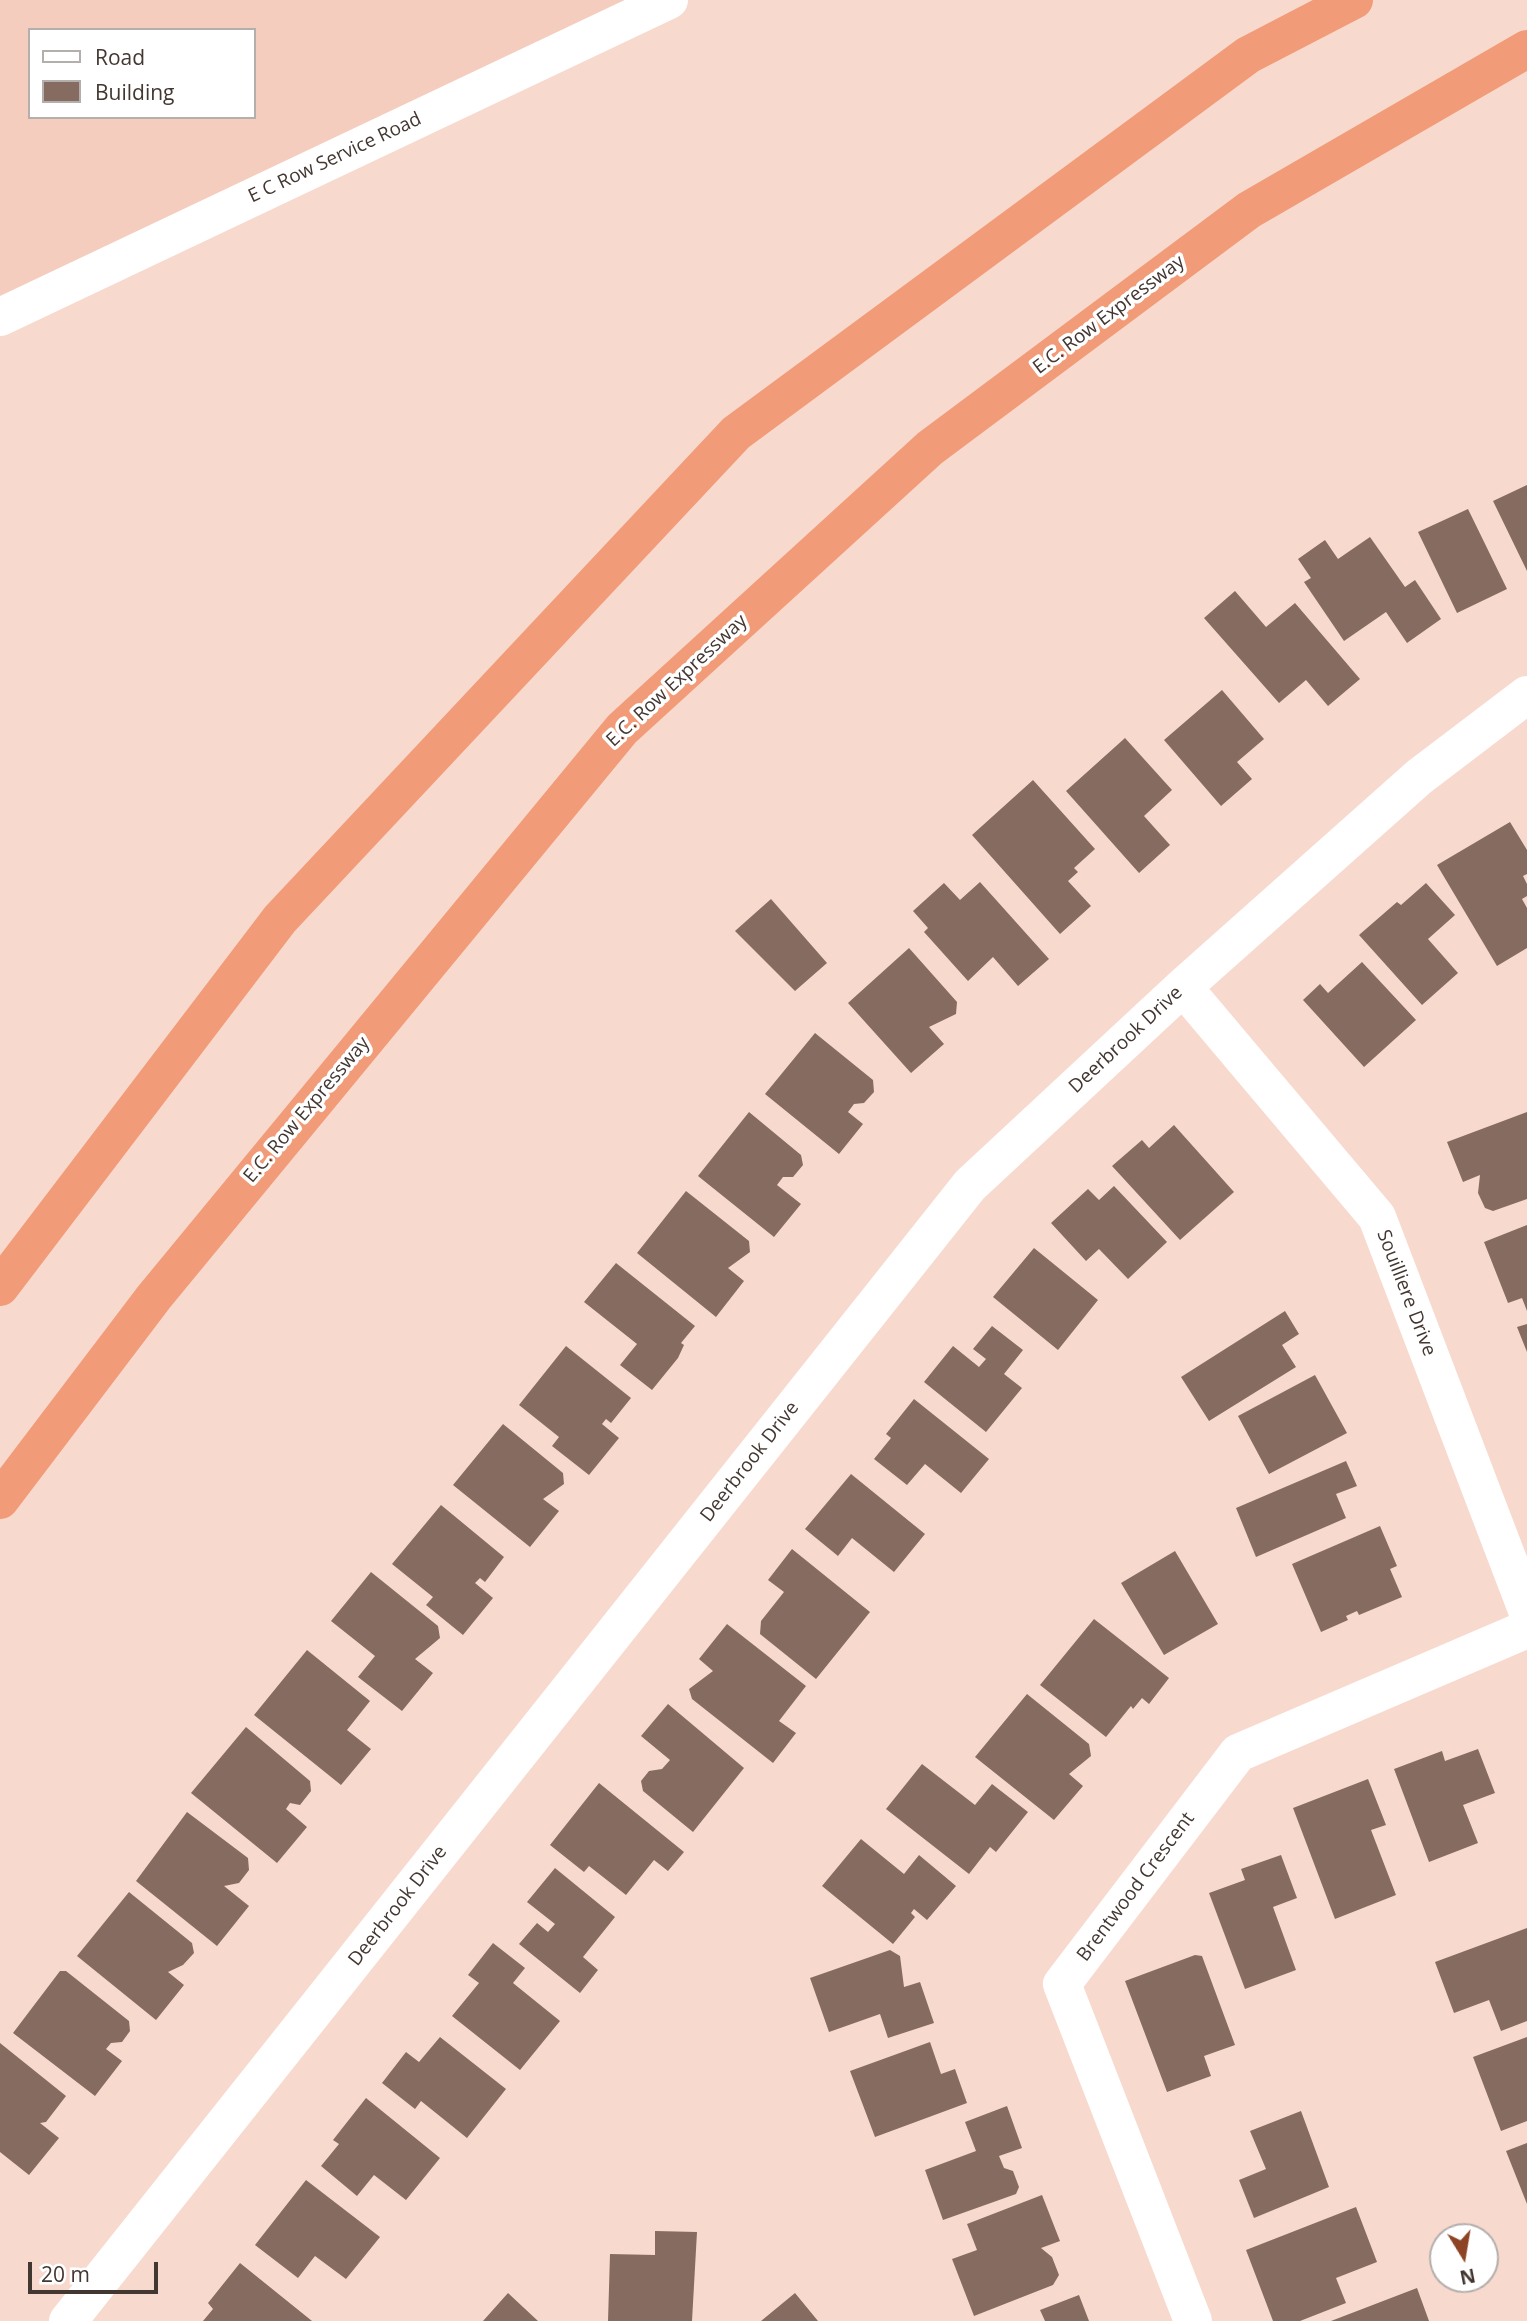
<!DOCTYPE html>
<style>
body{margin:0}
#map{position:relative;width:1527px;height:2321px;overflow:hidden;background:#f8d9cd;font-family:"Open Sans",sans-serif}
canvas{display:block}
.legend{position:absolute;left:28px;top:28px;width:228px;height:91px;box-sizing:border-box;background:#fff;border:2px solid #b4afad;margin:0;padding:9px 12px;list-style:none;font-size:21px;color:#433732}
.legend li{display:flex;align-items:center;gap:14px;height:35px}
.legend b{width:35px;border:2px solid #b4afad}
.north{position:absolute;left:1429px;top:2223px;width:70px;height:70px;box-sizing:border-box;background:#fff;border:2px solid #b4afad;border-radius:50%;rotate:169deg;font-size:19px;font-weight:700;line-height:28px;text-align:center;color:#433732}
.north::after{content:'';display:block;margin:auto;width:24px;height:32px;background:#8c4424;clip-path:polygon(50% 0,100% 100%,50% 72%,0 100%)}
.scale{position:absolute;left:28px;top:2262px;width:130px;height:32px;box-sizing:border-box;border:4px solid #433732;border-top:0;padding-left:9px;font-size:21px;line-height:24px;white-space:nowrap;color:#433732;-webkit-text-stroke:5px #fff;paint-order:stroke}
</style>
<div id="map">
<canvas width="1527" height="2321"></canvas>
<ul class="legend">
<li><b style="height:9px;background:#fff"></b>Road</li>
<li><b style="height:19px;background:#866b60"></b>Building</li>
</ul>
<div class="north">N</div>
<div class="scale">20 m</div>
</div>
<script>
const ctx = document.querySelector('canvas').getContext('2d');
ctx.lineJoin = 'round';
function fill(path, color) {
  ctx.fillStyle = color;
  ctx.fill(path, 'evenodd');
}
function stroke(path, color, width, dash) {
  ctx.strokeStyle = color;
  ctx.lineWidth = width;
  ctx.lineCap = dash ? 'butt' : 'round';
  ctx.setLineDash(dash || []);
  ctx.stroke(path);
}
function drawText(font, color, halo, rows, align = 'center') {
  ctx.font = font + ' "Open Sans",sans-serif';
  ctx.lineWidth = 7;
  ctx.setLineDash([]);
  ctx.textBaseline = 'middle';
  ctx.strokeStyle = halo;
  ctx.fillStyle = color;
  for (const [text, x, y, turn = 0] of rows) {
    ctx.save();
    ctx.translate(x, y);
    ctx.rotate((+turn || 0) * Math.PI / 180);
    ctx.textAlign = isNaN(turn) ? turn : align;
    if (halo) ctx.strokeText(text, 0, 0);
    ctx.fillText(text, 0, 0);
    ctx.restore();
  }
}
fill(new Path2D(`
 M 0,0 L 632,0 L 0,299 ZM 30,30 L 254,30 L 254,117 L 30,117 Z`), '#f4cdbe');
fill(new Path2D(`
 M 1527,485 L 1527,571 L 1493,501 Z
 M 1468,509 L 1507,589 L 1457,613 L 1418,532 Z
 M 1370,537 L 1405,587 L 1415,580 L 1441,619 L 1407,643 L 1386,612 L 1344,641 L 1304,582 L 1311,578 L 1298,559 L 1325,540 L 1338,559 Z
 M 1235,591 L 1266,627 L 1295,603 L 1360,679 L 1328,706 L 1306,680 L 1279,703 L 1204,618 Z
 M 1222,690 L 1264,739 L 1237,762 L 1252,779 L 1221,806 L 1164,740 Z
 M 1125,738 L 1172,790 L 1144,816 L 1170,845 L 1139,873 L 1066,791 Z
 M 1033,780 L 1095,849 L 1074,868 L 1078,872 L 1068,881 L 1091,906 L 1060,934 L 972,835 Z
 M 1510,822 L 1527,850 L 1527,874 L 1523,876 L 1527,884 L 1527,896 L 1522,899 L 1527,908 L 1527,948 L 1497,966 L 1437,865 Z
 M 980,882 L 1049,959 L 1018,986 L 993,957 L 968,981 L 924,932 L 928,928 L 913,911 L 944,883 L 960,900 Z
 M 1426,883 L 1455,915 L 1428,939 L 1458,973 L 1422,1005 L 1359,935 L 1397,902 L 1401,905 Z
 M 771,899 L 827,963 L 795,991 L 735,931 Z
 M 909,948 L 957,1002 L 956,1014 L 929,1027 L 944,1044 L 911,1073 L 848,1003 Z
 M 1362,962 L 1416,1020 L 1364,1067 L 1303,1000 L 1320,984 L 1328,993 Z
 M 815,1033 L 873,1080 L 874,1092 L 864,1103 L 854,1104 L 848,1112 L 863,1124 L 839,1154 L 765,1094 Z
 M 749,1112 L 801,1155 L 803,1165 L 793,1177 L 783,1177 L 777,1185 L 801,1204 L 774,1237 L 698,1176 Z
 M 1527,1112 L 1527,1199 L 1493,1211 L 1485,1208 L 1478,1193 L 1480,1175 L 1463,1182 L 1447,1142 Z
 M 1174,1125 L 1234,1192 L 1180,1240 L 1112,1166 L 1142,1140 L 1149,1148 Z
 M 1114,1186 L 1167,1242 L 1128,1279 L 1099,1249 L 1086,1261 L 1051,1223 L 1088,1189 L 1099,1200 Z
 M 686,1191 L 749,1241 L 750,1252 L 728,1268 L 744,1281 L 716,1317 L 637,1253 Z
 M 1527,1225 L 1527,1311 L 1522,1298 L 1508,1303 L 1484,1242 Z
 M 1034,1248 L 1098,1300 L 1058,1350 L 993,1297 Z
 M 616,1263 L 695,1326 L 681,1343 L 684,1345 L 678,1358 L 652,1390 L 620,1365 L 637,1344 L 584,1302 Z
 M 1285,1311 L 1299,1334 L 1282,1345 L 1296,1367 L 1209,1421 L 1181,1377 Z
 M 1527,1324 L 1527,1352 L 1517,1327 Z
 M 992,1326 L 1023,1350 L 1004,1374 L 1022,1388 L 986,1432 L 924,1382 L 953,1346 L 979,1367 L 986,1359 L 973,1349 Z
 M 566,1346 L 631,1398 L 611,1423 L 606,1419 L 602,1424 L 619,1438 L 589,1475 L 552,1446 L 559,1437 L 519,1405 Z
 M 1315,1375 L 1347,1433 L 1269,1474 L 1238,1416 Z
 M 914,1399 L 989,1459 L 961,1493 L 925,1464 L 907,1485 L 874,1459 L 891,1438 L 886,1434 Z
 M 503,1424 L 563,1473 L 564,1484 L 543,1499 L 559,1511 L 530,1547 L 453,1485 Z
 M 1346,1461 L 1357,1486 L 1336,1494 L 1346,1518 L 1256,1557 L 1236,1508 Z
 M 851,1474 L 925,1534 L 894,1572 L 852,1538 L 838,1556 L 805,1529 Z
 M 441,1505 L 504,1557 L 485,1582 L 480,1578 L 475,1583 L 493,1598 L 463,1635 L 426,1605 L 433,1597 L 392,1564 Z
 M 1380,1526 L 1397,1566 L 1390,1569 L 1402,1597 L 1359,1615 L 1357,1611 L 1346,1616 L 1348,1620 L 1321,1632 L 1292,1564 Z
 M 792,1549 L 870,1612 L 816,1679 L 760,1634 L 761,1621 L 784,1592 L 768,1580 Z
 M 1175,1551 L 1218,1624 L 1164,1655 L 1121,1583 Z
 M 371,1572 L 438,1626 L 440,1638 L 415,1659 L 433,1673 L 402,1711 L 358,1677 L 375,1656 L 331,1621 Z
 M 1094,1619 L 1169,1678 L 1149,1704 L 1142,1698 L 1133,1709 L 1131,1706 L 1106,1737 L 1040,1685 Z
 M 727,1624 L 806,1686 L 779,1721 L 796,1733 L 773,1763 L 692,1699 L 689,1689 L 713,1671 L 699,1659 Z
 M 307,1650 L 370,1701 L 347,1730 L 371,1749 L 341,1785 L 254,1715 Z
 M 1027,1694 L 1089,1744 L 1091,1756 L 1069,1774 L 1083,1786 L 1054,1820 L 975,1757 Z
 M 668,1704 L 744,1768 L 693,1832 L 643,1791 L 641,1781 L 649,1771 L 662,1769 L 670,1760 L 641,1736 Z
 M 246,1727 L 310,1781 L 311,1791 L 300,1805 L 290,1803 L 286,1809 L 307,1827 L 277,1863 L 191,1793 Z
 M 1478,1749 L 1495,1793 L 1463,1805 L 1478,1843 L 1429,1862 L 1394,1769 L 1442,1751 L 1445,1761 Z
 M 922,1764 L 975,1805 L 992,1784 L 1028,1812 L 996,1852 L 990,1847 L 969,1874 L 886,1809 Z
 M 1368,1779 L 1386,1825 L 1371,1830 L 1396,1895 L 1335,1919 L 1293,1808 Z
 M 599,1783 L 684,1852 L 668,1871 L 654,1860 L 626,1895 L 589,1866 L 584,1872 L 550,1845 Z
 M 187,1812 L 248,1858 L 249,1870 L 239,1883 L 224,1886 L 249,1906 L 217,1946 L 136,1881 Z
 M 861,1839 L 904,1874 L 919,1855 L 956,1886 L 927,1920 L 914,1909 L 911,1913 L 915,1917 L 893,1944 L 822,1886 Z
 M 1281,1855 L 1297,1898 L 1273,1907 L 1296,1970 L 1245,1989 L 1209,1893 L 1245,1880 L 1241,1869 Z
 M 555,1868 L 615,1917 L 583,1957 L 598,1970 L 580,1993 L 519,1944 L 537,1923 L 548,1932 L 555,1924 L 527,1902 Z
 M 129,1892 L 192,1943 L 194,1953 L 183,1965 L 168,1972 L 184,1985 L 156,2020 L 77,1956 Z
 M 1527,1928 L 1527,2021 L 1501,2031 L 1489,2000 L 1454,2013 L 1435,1962 Z
 M 493,1943 L 525,1968 L 513,1983 L 560,2021 L 520,2070 L 452,2016 L 479,1983 L 468,1975 Z
 M 890,1950 L 900,1956 L 904,1987 L 920,1982 L 934,2023 L 888,2038 L 880,2014 L 829,2032 L 810,1978 Z
 M 1195,1955 L 1202,1956 L 1235,2045 L 1204,2056 L 1211,2076 L 1167,2092 L 1125,1981 Z
 M 60,1971 L 66,1971 L 129,2021 L 130,2031 L 122,2042 L 111,2043 L 106,2049 L 122,2061 L 95,2096 L 13,2033 Z
 M 440,2037 L 506,2089 L 467,2138 L 421,2101 L 415,2109 L 382,2083 L 406,2052 L 419,2062 Z
 M 1527,2037 L 1527,2121 L 1501,2131 L 1473,2057 Z
 M 930,2042 L 941,2074 L 955,2069 L 967,2103 L 875,2137 L 850,2071 Z
 M 0,2043 L 66,2096 L 46,2122 L 40,2123 L 59,2138 L 29,2175 L 0,2152 Z
 M 366,2098 L 440,2158 L 406,2200 L 374,2175 L 357,2196 L 321,2166 L 339,2144 L 333,2140 Z
 M 1007,2106 L 1022,2148 L 999,2156 L 1004,2168 L 1013,2171 L 1019,2187 L 1016,2194 L 943,2220 L 925,2170 L 976,2151 L 965,2122 Z
 M 1301,2111 L 1329,2187 L 1254,2218 L 1239,2180 L 1266,2169 L 1250,2131 Z
 M 1527,2143 L 1527,2204 L 1506,2151 Z
 M 306,2180 L 380,2237 L 346,2279 L 315,2256 L 298,2278 L 255,2245 Z
 M 1042,2195 L 1060,2241 L 1041,2248 L 1052,2257 L 1059,2275 L 1053,2285 L 974,2316 L 952,2259 L 977,2250 L 967,2224 Z
 M 1356,2207 L 1377,2262 L 1336,2278 L 1346,2303 L 1300,2321 L 1273,2321 L 1246,2250 Z
 M 655,2231 L 697,2232 L 692,2321 L 608,2321 L 610,2254 L 655,2255 Z
 M 240,2263 L 312,2321 L 203,2321 L 213,2309 L 208,2303 Z
 M 1417,2288 L 1429,2321 L 1331,2321 Z
 M 508,2293 L 538,2321 L 483,2321 Z
 M 795,2293 L 818,2321 L 761,2321 Z
 M 1079,2295 L 1089,2321 L 1045,2321 L 1040,2310 Z`), '#866b60');
stroke(new Path2D(`
 M 0,317 L 669,0
 M 1183,987 L 1377,1217 L 1527,1610
 M 68,2321 L 970,1185 L 1183,987 L 1419,777 L 1527,695
 M 1193,2321 L 1062,1984 L 1238,1753 L 1527,1629`), '#fff', 38);
stroke(new Path2D(`
 M 0,1287 L 280,919 L 736,433 L 1248,55 L 1354,0
 M 0,1500 L 154,1297 L 622,729 L 930,448 L 1249,210 L 1527,49`), '#f19b78', 38);
drawText('19px', '#433732', '#fff', [
 ["E C Row Service Road",335,158,-25],
 ["E.C. Row Expressway",1109,315,-37],
 ["E.C. Row Expressway",677,681,-43],
 ["Deerbrook Drive",1126,1040,-43],
 ["E.C. Row Expressway",307,1110,-50],
 ["Souilliere Drive",1406,1293,69],
 ["Deerbrook Drive",750,1462,-52],
 ["Brentwood Crescent",1136,1887,-53],
 ["Deerbrook Drive",398,1906,-52]
]);
</script>
